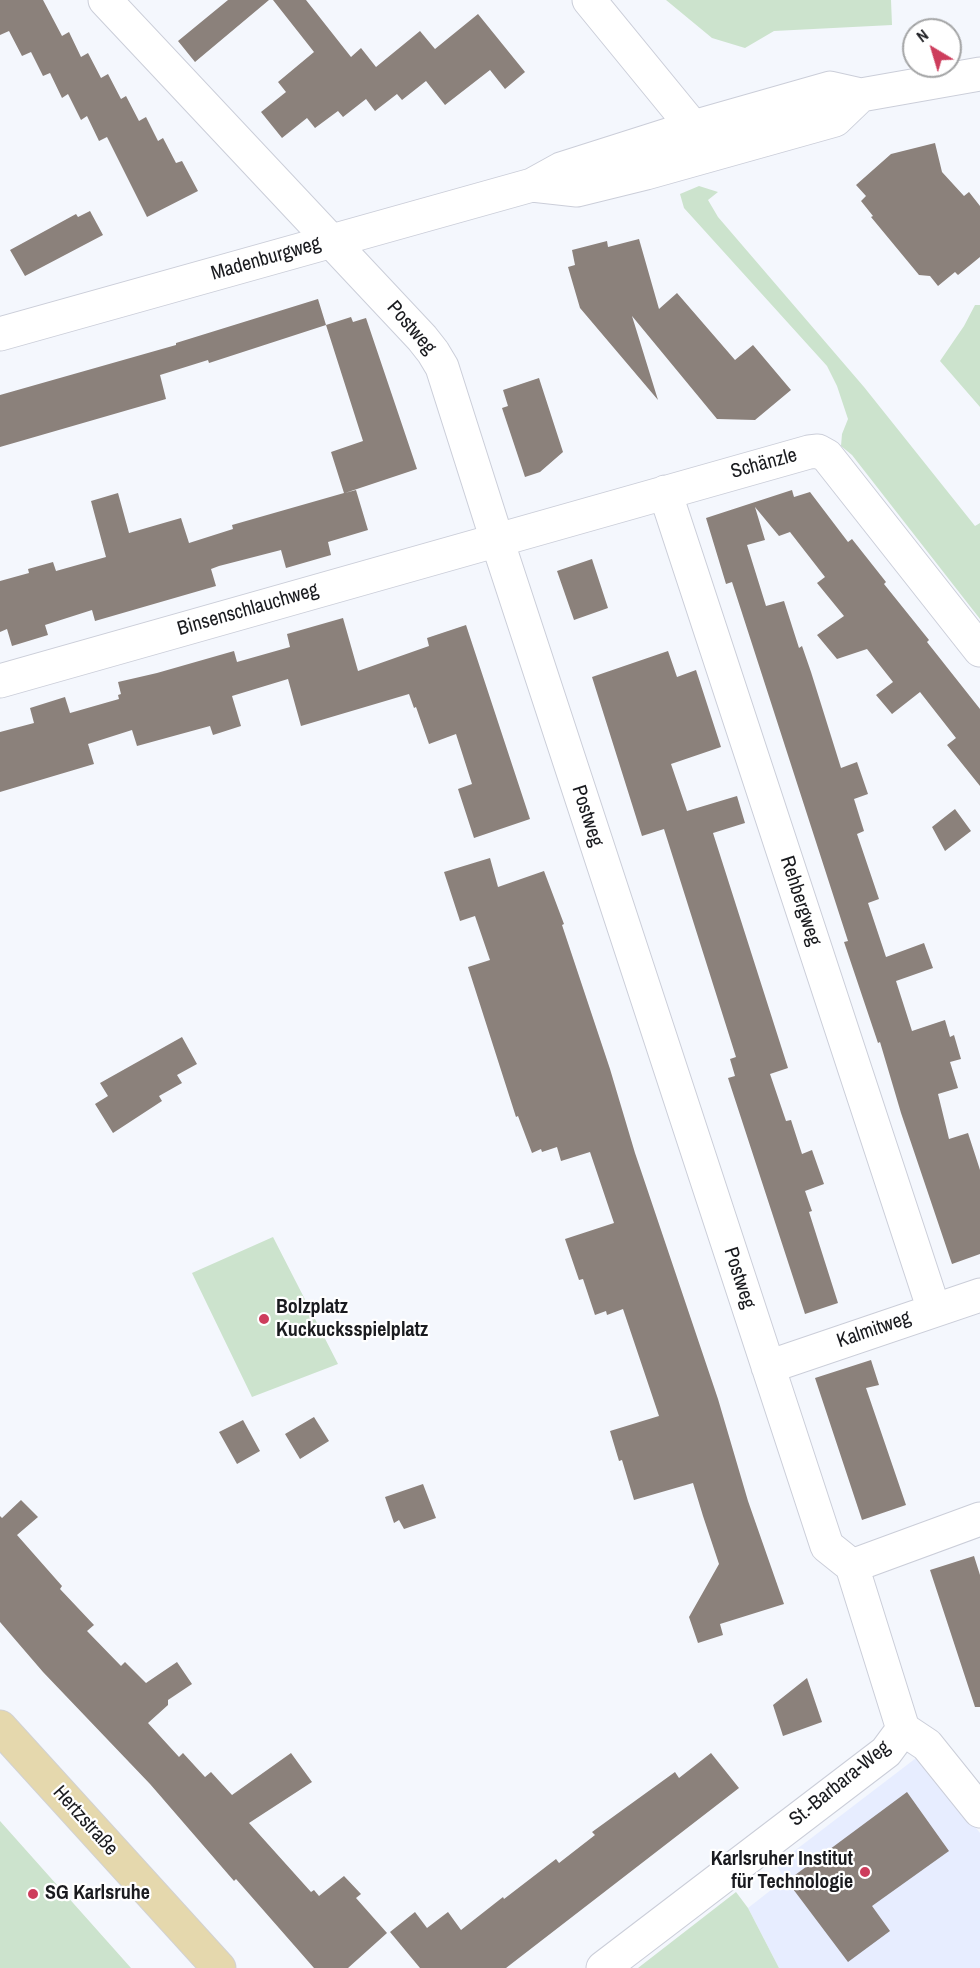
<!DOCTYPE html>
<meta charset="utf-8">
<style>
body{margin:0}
#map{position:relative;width:980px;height:1968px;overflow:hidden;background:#f4f7fd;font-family:"Archivo Narrow",sans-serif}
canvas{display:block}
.north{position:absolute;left:902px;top:18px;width:60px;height:60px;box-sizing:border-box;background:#fff;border:2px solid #a3a4a5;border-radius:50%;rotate:322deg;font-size:16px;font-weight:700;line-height:24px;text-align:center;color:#1a1b1f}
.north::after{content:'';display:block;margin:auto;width:21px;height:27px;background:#cd3d5c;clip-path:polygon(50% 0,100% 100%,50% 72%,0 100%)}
</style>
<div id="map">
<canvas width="980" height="1968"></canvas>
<div class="north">N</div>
</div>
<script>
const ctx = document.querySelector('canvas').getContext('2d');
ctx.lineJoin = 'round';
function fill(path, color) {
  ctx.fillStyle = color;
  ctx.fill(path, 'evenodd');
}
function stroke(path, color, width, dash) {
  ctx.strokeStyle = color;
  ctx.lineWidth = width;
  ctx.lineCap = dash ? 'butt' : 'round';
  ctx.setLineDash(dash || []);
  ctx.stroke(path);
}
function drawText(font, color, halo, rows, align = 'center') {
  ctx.font = font + ' "Archivo Narrow",sans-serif';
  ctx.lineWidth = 4.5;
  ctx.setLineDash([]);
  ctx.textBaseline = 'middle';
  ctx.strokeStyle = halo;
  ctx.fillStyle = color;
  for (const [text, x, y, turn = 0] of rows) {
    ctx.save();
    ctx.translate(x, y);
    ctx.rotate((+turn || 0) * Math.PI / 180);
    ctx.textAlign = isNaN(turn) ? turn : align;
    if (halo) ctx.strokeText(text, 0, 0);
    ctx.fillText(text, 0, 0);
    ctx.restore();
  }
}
fill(new Path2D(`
 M 920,1755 L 980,1833 L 980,1968 L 779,1968 L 748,1908 L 785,1879 L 776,1865 Z`), '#e7edff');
fill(new Path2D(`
 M 666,0 L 891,0 L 892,25 L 774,31 L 745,48 L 712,38 Z
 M 699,186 L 718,192 L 708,200 L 718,217 L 864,387 L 975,526 L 980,523 L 980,619 L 852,455 L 841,446 L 842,434 L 848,419 L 837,386 L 827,366 L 684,208 L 680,194 Z
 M 975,305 L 980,305 L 980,407 L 940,361 L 964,326 Z
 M 273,1237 L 338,1364 L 252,1397 L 192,1273 Z
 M 0,1821 L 131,1968 L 0,1968 Z
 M 736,1892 L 748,1908 L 779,1968 L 638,1968 Z`), '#cce3cd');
fill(new Path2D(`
 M 0,0 L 43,0 L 62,36 L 69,32 L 81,57 L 88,53 L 101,78 L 108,74 L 121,99 L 126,96 L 139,121 L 146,117 L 158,141 L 163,138 L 176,163 L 182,161 L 198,191 L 147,217 L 107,137 L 99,141 L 87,116 L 81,120 L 68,94 L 62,98 L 50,73 L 43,76 L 31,52 L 22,56 L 9,31 L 0,35 Z
 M 228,0 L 269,0 L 195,62 L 178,41 Z
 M 273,0 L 306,0 L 351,57 L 361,48 L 376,67 L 420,31 L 435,49 L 478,14 L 525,72 L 505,89 L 490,70 L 445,105 L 426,81 L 402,100 L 397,94 L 375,111 L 366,99 L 343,117 L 338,111 L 315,128 L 307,118 L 282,138 L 261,112 L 286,92 L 278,82 L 314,52 Z
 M 935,143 L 942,172 L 964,196 L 969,192 L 980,206 L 980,257 L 958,275 L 955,272 L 938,286 L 930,276 L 919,275 L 871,217 L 873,216 L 861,201 L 866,196 L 856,185 L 891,154 Z
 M 90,211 L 103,235 L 25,276 L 10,250 L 76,214 L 78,217 Z
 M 639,239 L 659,309 L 677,293 L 735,360 L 753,345 L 791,390 L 755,420 L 717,419 L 632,316 L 658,400 L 580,308 L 568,267 L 575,265 L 572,250 L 607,241 L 608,247 Z
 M 318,299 L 326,325 L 351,317 L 353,322 L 366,318 L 417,469 L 345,493 L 356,490 L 368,530 L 328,542 L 331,555 L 286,568 L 281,550 L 219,566 L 211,569 L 216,586 L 95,621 L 92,610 L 45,625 L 48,635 L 12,646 L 7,629 L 0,632 L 0,581 L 29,573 L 28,569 L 53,562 L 56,571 L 106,557 L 91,501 L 118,493 L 129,533 L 181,518 L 189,543 L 233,529 L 232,525 L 344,493 L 331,452 L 363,441 L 326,325 L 209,363 L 208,360 L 160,375 L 166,399 L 0,447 L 0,395 L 176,345 L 176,343 Z
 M 539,378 L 563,452 L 540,472 L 525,477 L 502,408 L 508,406 L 503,390 Z
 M 792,490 L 794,497 L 810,492 L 848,542 L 852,539 L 886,582 L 884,584 L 929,640 L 927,642 L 980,709 L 980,786 L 947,745 L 956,738 L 920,692 L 892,714 L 876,695 L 893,682 L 867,649 L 837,659 L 817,635 L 844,616 L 817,583 L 825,577 L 790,532 L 779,536 L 755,507 L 765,540 L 747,545 L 766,606 L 784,601 L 799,648 L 802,646 L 811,672 L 841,768 L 857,762 L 868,794 L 854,799 L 864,831 L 857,834 L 879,899 L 868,903 L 886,957 L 924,943 L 933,968 L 896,981 L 912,1031 L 945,1020 L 950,1037 L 954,1035 L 961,1059 L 950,1062 L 958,1088 L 938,1094 L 949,1139 L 968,1133 L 980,1170 L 980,1254 L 952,1264 L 901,1113 L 880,1042 L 878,1043 L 844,942 L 848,941 L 732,582 L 726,584 L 706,518 Z
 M 592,559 L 608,608 L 574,620 L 557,571 Z
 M 343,618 L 358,671 L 429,646 L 427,638 L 466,625 L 530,819 L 474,838 L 458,789 L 472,784 L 456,734 L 429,744 L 416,707 L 414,708 L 409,694 L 301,726 L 288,679 L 232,696 L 241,726 L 213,735 L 210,726 L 137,746 L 132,730 L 88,744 L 94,764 L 0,792 L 0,732 L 34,723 L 30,708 L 65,697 L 70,713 L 119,699 L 118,695 L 121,694 L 118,682 L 157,673 L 234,651 L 237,662 L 290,647 L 287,634 Z
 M 668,651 L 677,677 L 696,670 L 721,747 L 671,764 L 687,811 L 737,796 L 745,823 L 713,833 L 788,1068 L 770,1074 L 786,1121 L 791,1120 L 802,1154 L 812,1150 L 824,1184 L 805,1191 L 812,1211 L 809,1212 L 838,1303 L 805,1314 L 728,1078 L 735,1076 L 730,1059 L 736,1057 L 664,829 L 642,836 L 592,677 Z
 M 955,809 L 971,831 L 945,851 L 932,827 Z
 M 490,858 L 498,887 L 544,871 L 564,924 L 562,925 L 610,1069 L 635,1153 L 718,1399 L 748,1501 L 784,1604 L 720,1624 L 723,1635 L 698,1643 L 689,1617 L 719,1564 L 703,1516 L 693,1483 L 634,1500 L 622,1460 L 619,1461 L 610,1431 L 659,1416 L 623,1309 L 607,1315 L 606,1311 L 595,1315 L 583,1279 L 579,1280 L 565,1239 L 614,1223 L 590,1152 L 561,1161 L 557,1147 L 542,1152 L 541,1149 L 532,1153 L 518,1116 L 516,1117 L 468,967 L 490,960 L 475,916 L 460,921 L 444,872 Z
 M 182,1037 L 197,1064 L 177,1075 L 182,1083 L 159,1096 L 162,1101 L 113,1133 L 95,1104 L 108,1096 L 100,1083 Z
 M 871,1360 L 879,1385 L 866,1388 L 906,1505 L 862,1520 L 815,1378 Z
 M 314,1417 L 329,1441 L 300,1459 L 285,1434 Z
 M 243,1420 L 260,1451 L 237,1464 L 219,1432 Z
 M 423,1484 L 436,1518 L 404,1529 L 399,1520 L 394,1523 L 385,1497 Z
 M 21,1500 L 38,1517 L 17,1535 L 62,1586 L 60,1589 L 94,1625 L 87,1631 L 121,1666 L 125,1662 L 146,1683 L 177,1662 L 192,1684 L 168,1700 L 168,1705 L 148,1723 L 179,1757 L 183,1753 L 205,1777 L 211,1772 L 232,1795 L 291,1753 L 312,1782 L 249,1823 L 311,1892 L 314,1890 L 319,1896 L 344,1876 L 361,1894 L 356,1898 L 387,1933 L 348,1968 L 314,1968 L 236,1879 L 234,1881 L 150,1784 L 43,1672 L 0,1622 L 0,1516 L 2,1518 Z
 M 974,1556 L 980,1575 L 980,1707 L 975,1707 L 930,1570 Z
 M 807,1678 L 822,1722 L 783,1736 L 773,1705 Z
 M 711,1753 L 739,1788 L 506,1968 L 420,1968 L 390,1932 L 415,1912 L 427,1928 L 448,1912 L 461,1930 L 503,1897 L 504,1899 L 556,1859 L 559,1863 L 595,1835 L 592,1832 L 675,1772 L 679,1778 Z
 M 907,1792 L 949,1851 L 872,1906 L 890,1931 L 848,1962 L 787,1881 Z`), '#8b817b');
const minor = new Path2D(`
 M 105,0 L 422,338 L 433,352 L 442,367 L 497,540 L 827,1546 L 852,1566 L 903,1729
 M 589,0 L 706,143
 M 532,185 L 577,190 L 646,173 L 835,120 L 861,95
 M 0,334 L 532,185 L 561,169 L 693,127 L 830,88 L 861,95 L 980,74
 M 665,492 L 934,1310
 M 0,681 L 809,452 L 818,451 L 827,456 L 980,650
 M 768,1367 L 980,1295
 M 852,1566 L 980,1519
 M 903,1729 L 927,1745 L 980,1811
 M 603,1968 L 886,1752 L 903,1729`);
const major = new Path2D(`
 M 0,1727 L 219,1968`);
stroke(minor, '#cbced9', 35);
stroke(major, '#d1d1d2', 35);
stroke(minor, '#fff', 33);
stroke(major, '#e5d8ad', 33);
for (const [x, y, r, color] of [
 [264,1319,6,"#cd3d5c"],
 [865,1872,6,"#cd3d5c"],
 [33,1894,6,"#cd3d5c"]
]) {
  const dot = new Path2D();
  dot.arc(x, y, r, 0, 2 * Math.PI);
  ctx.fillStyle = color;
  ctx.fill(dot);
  stroke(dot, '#fff', 2);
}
drawText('20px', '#1a1b1f', '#fff', [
 ["Madenburgweg",266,259,-16],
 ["Postweg",411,328,49],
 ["Schänzle",764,464,-15],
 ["Binsenschlauchweg",248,610,-16],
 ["Postweg",587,816,72],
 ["Rehbergweg",800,901,72],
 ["Postweg",739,1278,72],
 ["Kalmitweg",874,1330,-19],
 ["St.-Barbara-Weg",840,1784,-39],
 ["Hertzstraße",85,1821,48]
]);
drawText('bold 20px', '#1a1b1f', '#fff', [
 ["Bolzplatz",276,1308],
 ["Kuckucksspielplatz",276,1331],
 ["Karlsruher Institut",853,1860,"right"],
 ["für Technologie",853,1883,"right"],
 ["SG Karlsruhe",45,1894]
], 'left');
</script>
